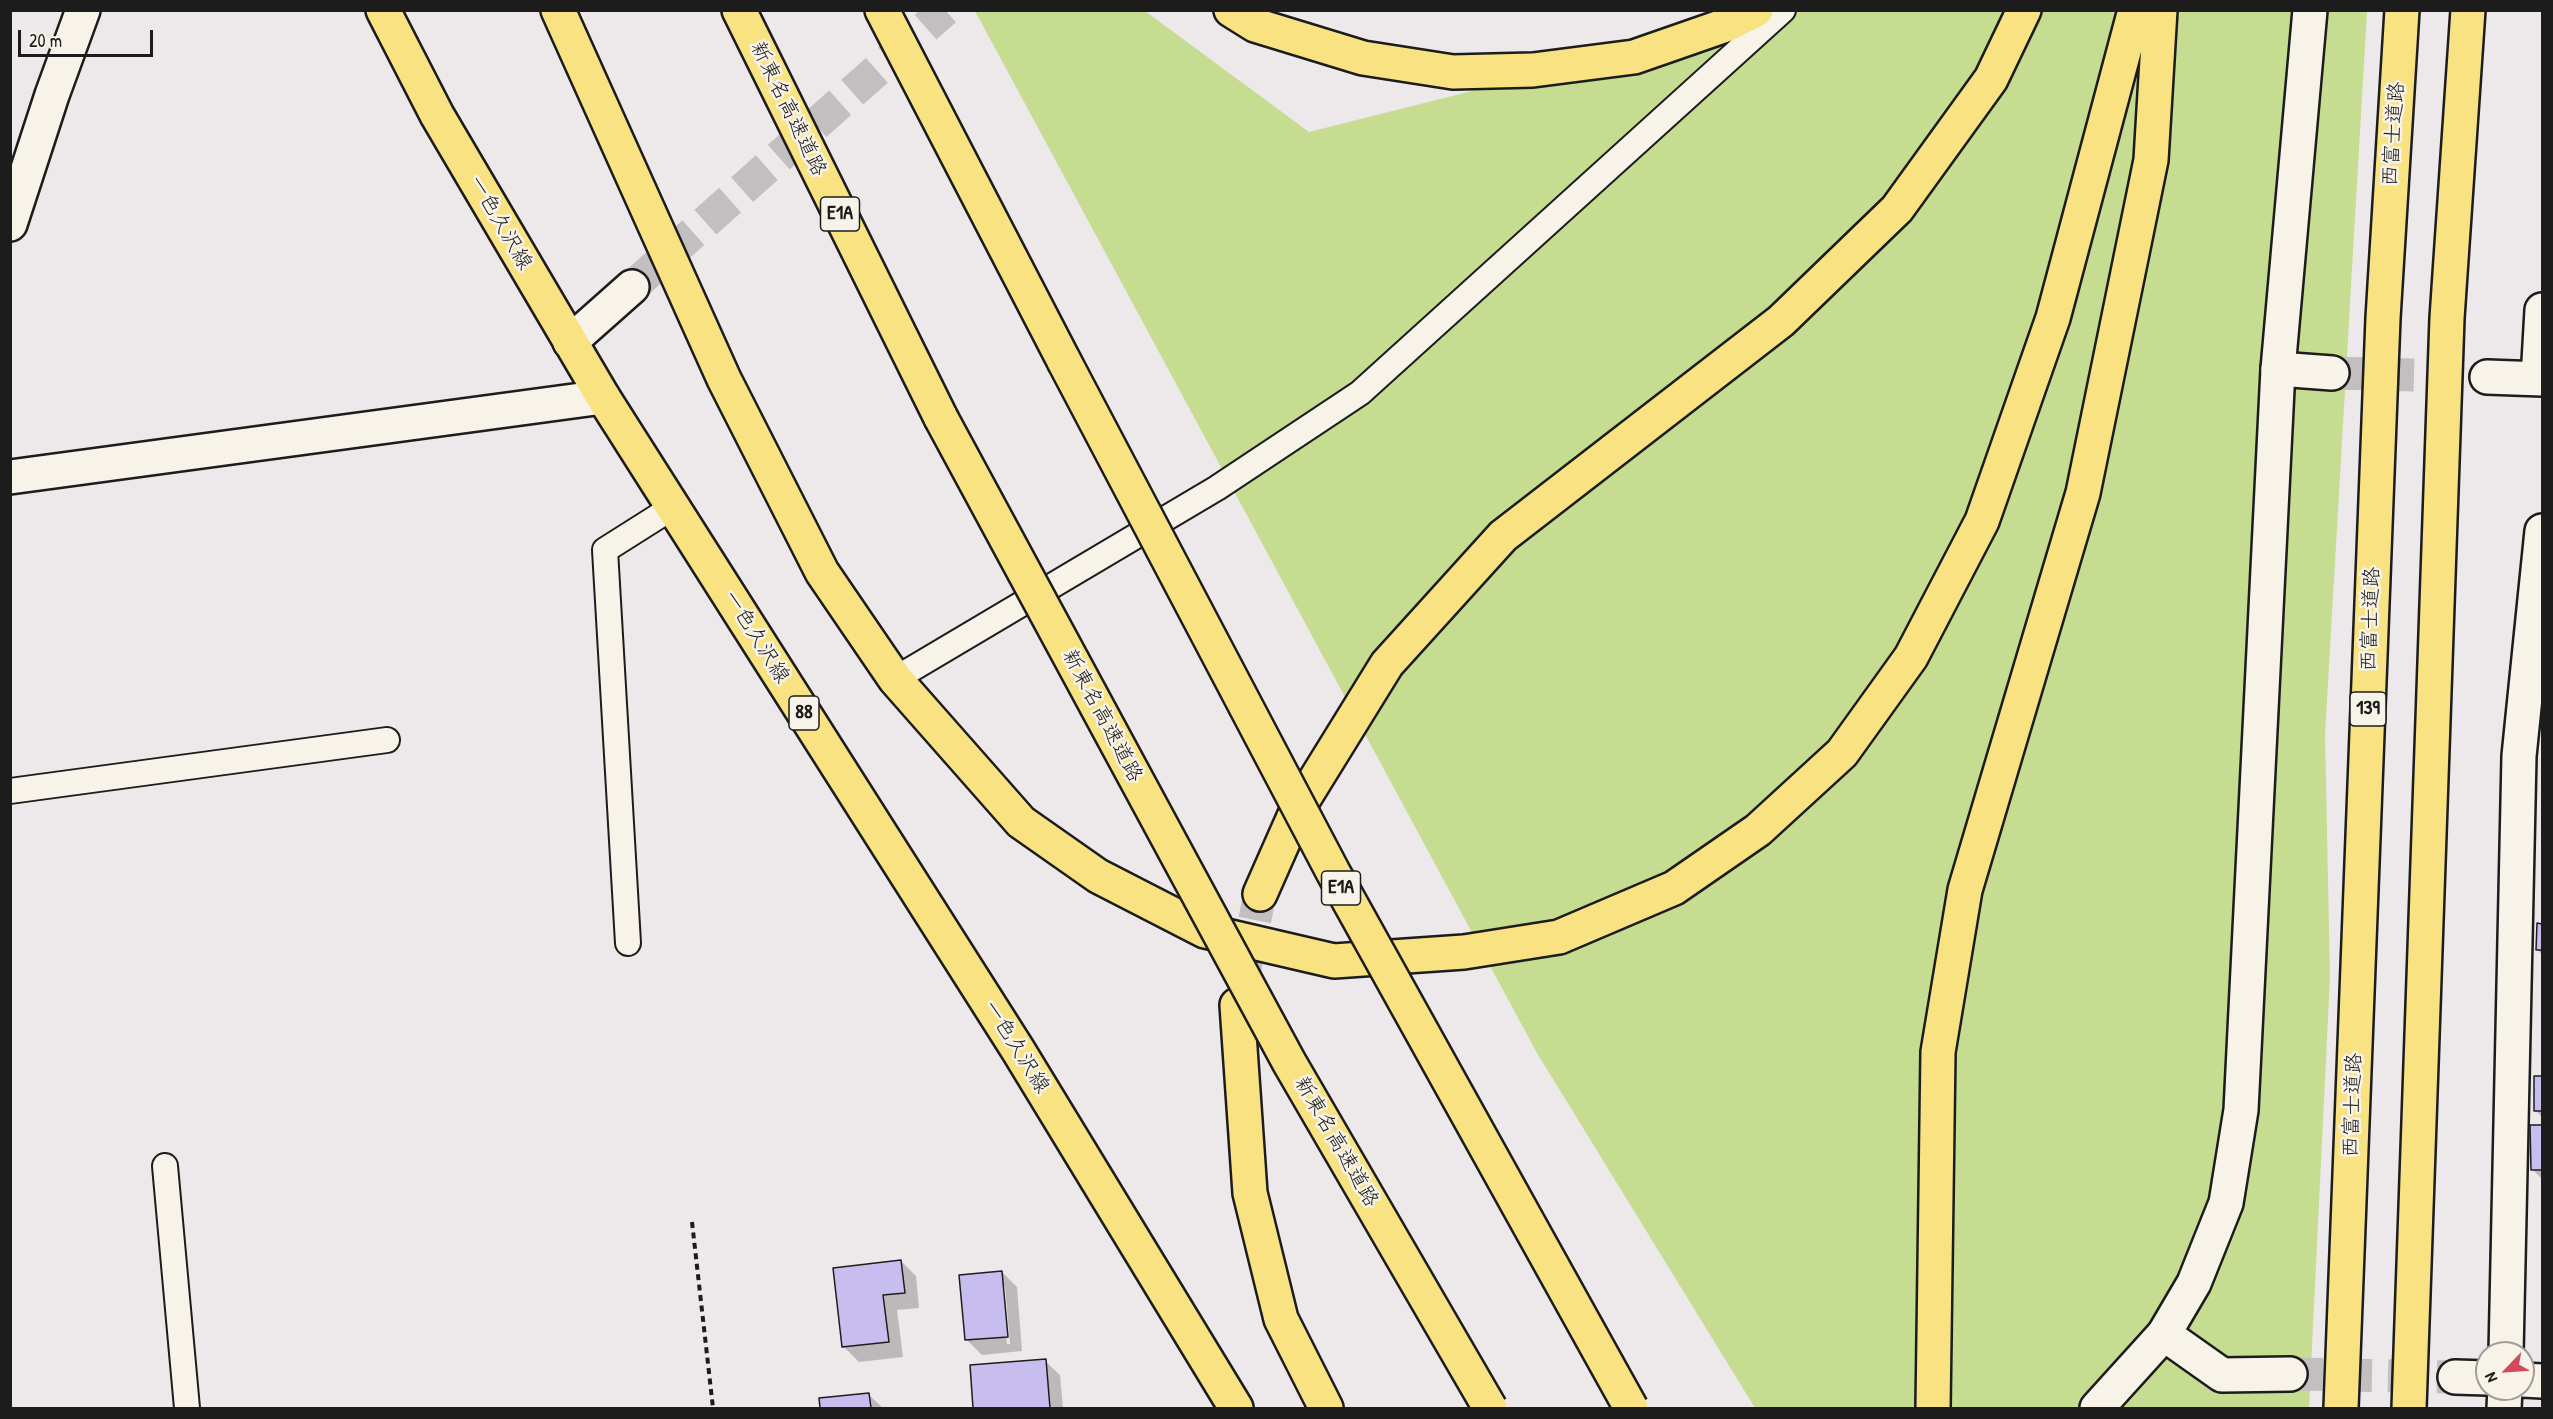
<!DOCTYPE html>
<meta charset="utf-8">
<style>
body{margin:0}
#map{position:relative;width:2553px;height:1419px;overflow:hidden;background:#ede8e9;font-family:"Patrick Hand",sans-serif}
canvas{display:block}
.frame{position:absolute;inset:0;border:12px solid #1c1c1c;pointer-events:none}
.north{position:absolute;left:2475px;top:1341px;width:60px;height:60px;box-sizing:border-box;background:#f7f3e8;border:2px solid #9f9d96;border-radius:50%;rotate:245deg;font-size:16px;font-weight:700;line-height:24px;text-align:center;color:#1c1c1c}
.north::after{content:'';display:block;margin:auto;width:21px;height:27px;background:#d1495b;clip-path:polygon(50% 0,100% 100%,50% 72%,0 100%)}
.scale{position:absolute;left:18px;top:30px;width:135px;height:27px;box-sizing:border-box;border:3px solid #1c1c1c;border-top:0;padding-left:8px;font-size:18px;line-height:21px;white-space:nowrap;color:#1c1c1c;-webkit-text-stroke:4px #f7f3e8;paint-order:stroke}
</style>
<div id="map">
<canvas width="2553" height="1419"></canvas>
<div class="frame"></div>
<div class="north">N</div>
<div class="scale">20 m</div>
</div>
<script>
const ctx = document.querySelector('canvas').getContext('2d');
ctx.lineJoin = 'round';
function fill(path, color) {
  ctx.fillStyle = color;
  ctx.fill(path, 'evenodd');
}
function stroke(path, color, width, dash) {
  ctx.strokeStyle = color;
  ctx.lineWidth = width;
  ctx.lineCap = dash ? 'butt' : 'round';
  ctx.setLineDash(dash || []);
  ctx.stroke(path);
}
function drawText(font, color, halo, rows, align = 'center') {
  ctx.font = font + ' "Patrick Hand","Klee One",sans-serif';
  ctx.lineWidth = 5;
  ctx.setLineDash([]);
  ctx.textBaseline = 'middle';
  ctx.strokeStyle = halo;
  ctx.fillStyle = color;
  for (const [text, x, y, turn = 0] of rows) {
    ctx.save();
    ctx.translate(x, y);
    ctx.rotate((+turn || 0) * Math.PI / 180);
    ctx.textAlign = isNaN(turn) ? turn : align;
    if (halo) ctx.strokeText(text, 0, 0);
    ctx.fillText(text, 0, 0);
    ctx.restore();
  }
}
fill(new Path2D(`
 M 975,11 L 1145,11 L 1309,132 L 1790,11 L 2367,11 L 2325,734 L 2330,977 L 2309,1408 L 1755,1408 L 1537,1053 Z`), '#c5dc91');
fill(new Path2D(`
 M 2538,925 L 2542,925 L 2542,955 L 2537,949 Z
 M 2535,1078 L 2542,1078 L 2542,1117 L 2536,1111 Z
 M 2542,1126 L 2542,1179 L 2532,1169 L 2532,1127 Z
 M 901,1261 L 916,1276 L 919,1308 L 897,1310 L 903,1357 L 859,1362 L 844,1347 Z
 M 1002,1272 L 1017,1287 L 1022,1351 L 982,1355 L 967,1340 ZM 1002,1286 L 1005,1286 L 1010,1344 L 1007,1344 Z
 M 1045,1361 L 1060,1375 L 1063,1408 L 975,1408 L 972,1366 Z
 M 869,1395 L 883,1408 L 822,1408 L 821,1400 Z`), '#0003');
const building = new Path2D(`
 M 2537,923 L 2542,924 L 2542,950 L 2536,950 Z
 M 2534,1076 L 2542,1076 L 2542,1111 L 2534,1111 Z
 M 2530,1125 L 2542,1125 L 2542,1170 L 2531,1170 Z
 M 901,1260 L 905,1293 L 883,1295 L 889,1342 L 842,1347 L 833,1268 Z
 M 1002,1271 L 1008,1337 L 965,1340 L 959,1275 Z
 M 1046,1359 L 1050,1408 L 973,1408 L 970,1365 Z
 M 869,1393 L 871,1408 L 820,1408 L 819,1398 Z`);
fill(building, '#c7beef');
stroke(building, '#1c1c1c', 1.5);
stroke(new Path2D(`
 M 632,287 L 945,10
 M 2332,373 L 2487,377
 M 2290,1374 L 2455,1377`), '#c3bfc0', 33, [33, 16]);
stroke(new Path2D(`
 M 1245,968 L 1260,894`), '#c3bfc0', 33, [33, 16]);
const lane = new Path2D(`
 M 895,679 L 1217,488 L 1360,393 L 1783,10
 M 10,791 L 387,740
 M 628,943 L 605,550 L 673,507
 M 165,1166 L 187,1408`);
const street = new Path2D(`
 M 10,224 L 52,95 L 83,10
 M 570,342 L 632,287
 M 2278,369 L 2332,373
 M 2487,377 L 2542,379
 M 2538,379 L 2542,310
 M 10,477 L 603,397
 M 2164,1334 L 2222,1375 L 2290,1374
 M 2506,1353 L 2519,756 L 2542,531
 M 2455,1377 L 2487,1378
 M 2523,1380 L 2542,1381
 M 2504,1408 L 2505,1389`);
const secondary = new Path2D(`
 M 2097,1408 L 2164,1334 L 2194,1283 L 2226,1203 L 2241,1110 L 2278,369 L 2310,10`);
const primary = new Path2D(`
 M 383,10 L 437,115 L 603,397 L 1018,1050 L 1236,1408`);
const highway = new Path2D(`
 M 558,10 L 724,379 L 822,572 L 895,679 L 1021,822 L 1098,876 L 1205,931 L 1334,961 L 1464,952 L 1559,937 L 1674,888 L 1758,830 L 1842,753 L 1911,657 L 1982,521 L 2053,318 L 2135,10
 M 739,10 L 941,418
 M 882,10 L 1064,361
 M 1231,10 L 1255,25 L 1363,58 L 1453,72 L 1533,70 L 1634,57 L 1726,25 L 1756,10
 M 1260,894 L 1298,808 L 1387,664 L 1503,536 L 1781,321 L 1897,209 L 1991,79 L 2024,10
 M 1237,1005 L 1250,1193 L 1281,1319 L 1326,1408
 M 1933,1408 L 1938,1052 L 1965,890 L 2083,493 L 2151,160 L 2160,10
 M 2341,1408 L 2383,318 L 2402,10
 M 2409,1408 L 2447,318 L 2468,10`);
stroke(lane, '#1c1c1c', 28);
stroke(street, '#1c1c1c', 38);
stroke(secondary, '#1c1c1c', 38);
stroke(primary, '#1c1c1c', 38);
stroke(highway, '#1c1c1c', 38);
stroke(new Path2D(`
 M 692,1222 L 713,1408`), '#1c1c1c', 4, [6, 4.5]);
stroke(lane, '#f7f3e8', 24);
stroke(street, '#f7f3e8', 33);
stroke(secondary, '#f7f3e8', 33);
stroke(primary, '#f8e281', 33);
stroke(highway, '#f8e281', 33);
const highwayBridge = new Path2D(`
 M 1064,361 L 1333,872 L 1631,1408
 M 941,418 L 1289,1062 L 1490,1408`);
stroke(highwayBridge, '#1c1c1c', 38, []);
stroke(highwayBridge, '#f8e281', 33);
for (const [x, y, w] of [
 [840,214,39],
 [2368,709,36],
 [804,713,30],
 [1341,888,39]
]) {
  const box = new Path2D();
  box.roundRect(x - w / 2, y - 17, w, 34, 4.5);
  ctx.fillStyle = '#f7f3e8';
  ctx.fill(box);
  stroke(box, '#1c1c1c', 1.5);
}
drawText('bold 20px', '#1c1c1c', null, [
 ["E1A",840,214],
 ["139",2368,709],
 ["88",804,713],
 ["E1A",1341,888]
]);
drawText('21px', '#1c1c1c', '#f7f3e8', [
 ["新東名高速道路",788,109,64],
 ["西富士道路",2394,134,-86],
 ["一色久沢線",500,223,60],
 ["西富士道路",2371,619,-88],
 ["一色久沢線",756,637,58],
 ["新東名高速道路",1102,716,62],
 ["一色久沢線",1016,1047,58],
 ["西富士道路",2353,1105,-88],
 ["新東名高速道路",1336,1142,60]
]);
</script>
